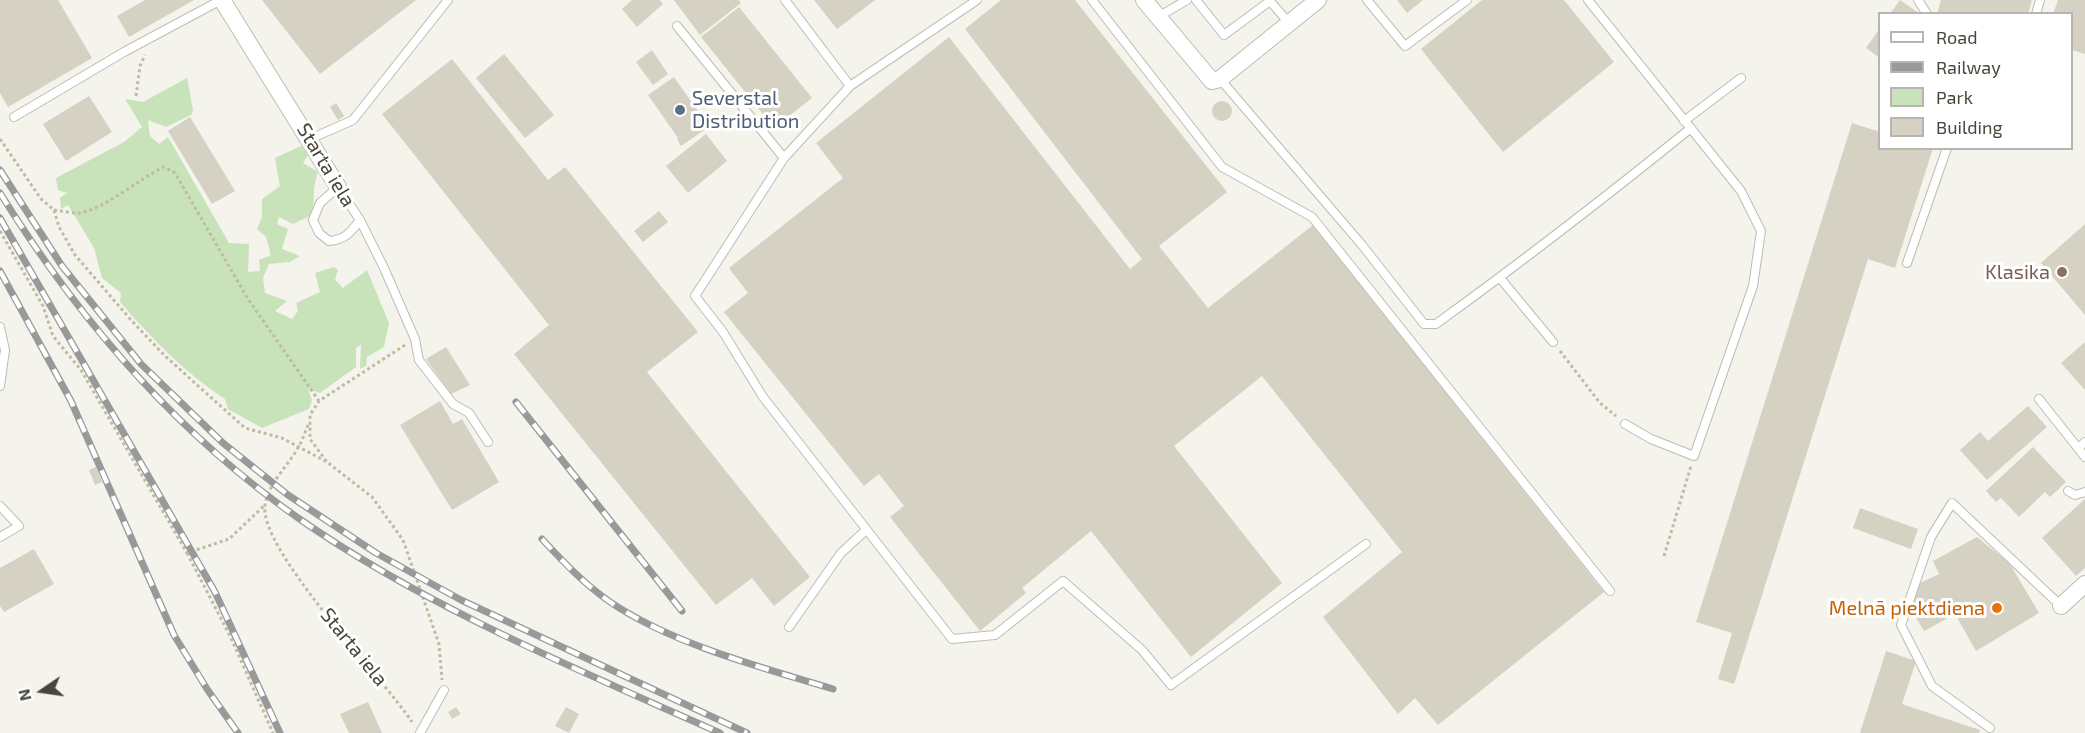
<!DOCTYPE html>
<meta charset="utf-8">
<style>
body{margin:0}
#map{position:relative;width:2085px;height:733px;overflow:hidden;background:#f4f3ec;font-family:"Exo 2",sans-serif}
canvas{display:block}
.legend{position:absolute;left:1878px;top:12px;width:195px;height:138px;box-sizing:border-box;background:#fff;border:2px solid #b6b5b1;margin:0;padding:8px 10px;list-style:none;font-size:18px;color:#48453b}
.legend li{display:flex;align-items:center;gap:12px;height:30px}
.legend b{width:30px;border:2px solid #b6b5b1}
.north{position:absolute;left:12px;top:661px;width:60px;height:60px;-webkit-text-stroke:4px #fff;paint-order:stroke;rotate:257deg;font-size:16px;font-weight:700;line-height:24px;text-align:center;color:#48453b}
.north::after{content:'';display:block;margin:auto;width:21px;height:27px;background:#48453b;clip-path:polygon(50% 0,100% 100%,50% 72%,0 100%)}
</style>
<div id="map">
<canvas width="2085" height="733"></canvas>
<ul class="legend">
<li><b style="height:8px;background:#fff"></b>Road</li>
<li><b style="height:8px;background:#999"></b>Railway</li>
<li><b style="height:16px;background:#c8e3ba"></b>Park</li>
<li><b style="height:16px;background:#d5d1c3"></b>Building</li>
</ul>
<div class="north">N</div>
</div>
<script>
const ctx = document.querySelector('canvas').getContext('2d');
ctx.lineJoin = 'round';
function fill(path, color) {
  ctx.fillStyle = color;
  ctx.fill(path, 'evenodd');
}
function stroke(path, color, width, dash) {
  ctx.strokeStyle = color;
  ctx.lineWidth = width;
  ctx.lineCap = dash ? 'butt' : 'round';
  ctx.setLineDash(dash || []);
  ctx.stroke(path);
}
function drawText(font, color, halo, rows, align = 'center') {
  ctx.font = font + ' "Exo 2",sans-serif';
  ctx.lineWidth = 6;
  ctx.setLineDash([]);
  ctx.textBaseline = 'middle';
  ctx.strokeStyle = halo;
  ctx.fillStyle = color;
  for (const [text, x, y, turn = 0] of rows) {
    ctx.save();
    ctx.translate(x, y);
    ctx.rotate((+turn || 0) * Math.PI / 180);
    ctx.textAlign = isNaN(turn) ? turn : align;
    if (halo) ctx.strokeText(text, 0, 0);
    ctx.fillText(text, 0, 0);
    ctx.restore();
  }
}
fill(new Path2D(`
 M 187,78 L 193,110 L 191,115 L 166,127 L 148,120 L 150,136 L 159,144 L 168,137 L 229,243 L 249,244 L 248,272 L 260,271 L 259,260 L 271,255 L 266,237 L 257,229 L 262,217 L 262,199 L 280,186 L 275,158 L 301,146 L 308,155 L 303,163 L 318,172 C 312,187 315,199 312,215 L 293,224 L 279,217 L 277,224 L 288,229 L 282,249 L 300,256 L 290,262 L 269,264 L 263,278 L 265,293 L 287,301 L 275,311 L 292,319 L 298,311 L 296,303 L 320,292 L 315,273 L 334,267 L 338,270 L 335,280 L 343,288 L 367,270 L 389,323 L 384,347 L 367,357 L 366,366 L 360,369 L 361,345 L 356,348 L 356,367 L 320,393 L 308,389 L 312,400 L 309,409 L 262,428 L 228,409 L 225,399 C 185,373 152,339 120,302 L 121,293 L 102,278 L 94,248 L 68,205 L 61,209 L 60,198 L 67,193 L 58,190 L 56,178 L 124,142 L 142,127 L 125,99 L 143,102 Z`), '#c8e3ba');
fill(new Path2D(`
 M 0,0 L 58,0 L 92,58 L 8,107 L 0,93 Z
 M 145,0 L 194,0 L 129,37 L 117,16 Z
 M 262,0 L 416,0 L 320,74 Z
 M 632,0 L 660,0 L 663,4 L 637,27 L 622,9 Z
 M 674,0 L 739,0 L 741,3 L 700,35 Z
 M 814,0 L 875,0 L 837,29 Z
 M 1001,0 L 1075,0 L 1227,192 L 1159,246 L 1208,308 L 1313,225 L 1604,592 L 1438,725 L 1415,698 L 1398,714 L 1323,617 L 1402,552 L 1262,376 L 1174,446 L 1282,583 L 1191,657 L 1091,531 L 1022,588 L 1026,593 L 980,631 L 890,517 L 904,506 L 879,474 L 864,486 L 724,312 L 748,293 L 729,268 L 843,178 L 816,143 L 949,37 L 1130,269 L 1142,259 L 965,29 Z
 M 1397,0 L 1423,0 L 1407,13 Z
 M 1482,0 L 1564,0 L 1614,62 L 1503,152 L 1421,49 Z
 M 1900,0 L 1920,14 L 1890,14 Z
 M 1941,0 L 2032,0 L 2028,14 L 1937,14 Z
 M 2058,0 L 2085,0 L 2085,54 L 2072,50 L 2072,14 L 2053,14 Z
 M 739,7 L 812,98 L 774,128 L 701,37 Z
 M 1880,28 L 1880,58 L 1866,48 Z
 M 652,50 L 668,74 L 653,85 L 636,62 Z
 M 504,54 L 554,115 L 525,138 L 476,78 Z
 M 452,59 L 548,180 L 565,167 L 698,332 L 647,372 L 810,577 L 774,606 L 752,578 L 716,605 L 514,354 L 549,325 L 382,114 Z
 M 674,77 L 709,127 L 681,146 L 677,139 L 678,138 L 648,95 Z
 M 89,96 L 112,132 L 66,161 L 43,124 Z
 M1212 111a10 10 0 1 1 20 0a10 10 0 1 1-20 0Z
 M 336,103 L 344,116 L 338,120 L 330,107 Z
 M 190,117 L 235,191 L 212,204 L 168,131 Z
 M 1852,123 L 1880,132 L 1880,148 L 1933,148 L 1895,268 L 1868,259 L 1734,684 L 1718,679 L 1732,633 L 1696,622 Z
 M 706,134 L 727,161 L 688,193 L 666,166 Z
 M 659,211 L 668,222 L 643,242 L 634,231 Z
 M 2085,224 L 2085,315 L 2041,263 Z
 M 2085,342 L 2085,390 L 2061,363 Z
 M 446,347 L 470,385 L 451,394 L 426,359 Z
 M 440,401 L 453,424 L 462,419 L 499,482 L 452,510 L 400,425 Z
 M 2028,406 L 2047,427 L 1987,480 L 1960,450 L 1980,432 L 1988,441 Z
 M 2033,447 L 2066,482 L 2050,497 L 2045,492 L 2019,517 L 2001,498 L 1996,502 L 1986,491 Z
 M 96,467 L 102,482 L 95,485 L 89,470 Z
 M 2085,499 L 2085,568 L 2076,576 L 2042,538 Z
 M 1860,508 L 1918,529 L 1911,549 L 1853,528 Z
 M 1977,537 L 2010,564 L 2039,613 L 1976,651 L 1955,614 L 1924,631 L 1912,611 L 1918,584 L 1939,574 L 1933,561 Z
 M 34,549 L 54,584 L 4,612 L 0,606 L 0,568 Z
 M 1886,651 L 1916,661 L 1902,704 L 1980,730 L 1979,733 L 1860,733 Z
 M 368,702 L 382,733 L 349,733 L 340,714 Z
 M 456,707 L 461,714 L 452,719 L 448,712 Z
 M 566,707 L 579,714 L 569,733 L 555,726 Z`), '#d5d1c3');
const lane = new Path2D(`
 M 785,0 L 850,86
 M 977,0 L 850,86 L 784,158 L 695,296 L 723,332 L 763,397 L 952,639 L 995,635 L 1063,581 L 1142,650 L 1171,685 L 1366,544
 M 1092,0 L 1222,167 L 1312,217 L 1610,591
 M 1196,0 L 1224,35 L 1270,1
 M 1269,0 L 1289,23
 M 1367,0 L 1405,46 L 1467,0
 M 1588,0 L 1741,191 L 1761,231 L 1753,286 L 1694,456 L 1651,439 L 1625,424
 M 1918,0 L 1927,14
 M 2036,14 L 2040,0
 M 1158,17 L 1187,0
 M 677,26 L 784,158
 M 1220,79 L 1362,245 L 1424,324 L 1436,324 C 1523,261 1607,196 1691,128
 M 14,117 L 124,52 L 221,0
 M 1684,121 L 1741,78
 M 310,139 L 353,120 L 448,0
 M 360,220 C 351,232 345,240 329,241 L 319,233 L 313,220 L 320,203 L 338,187 L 360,220 L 384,268 L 415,339 L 419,360 L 453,404 L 469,413 L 488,442
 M 1907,263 L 1947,148
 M 1500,278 L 1553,342
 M 0,327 L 5,350 L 0,386
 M 2039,399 L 2085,457
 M 2078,448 L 2085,442
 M 2068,491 L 2075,495 L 2085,492
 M 0,506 L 19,526 L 0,537
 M 789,627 L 841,553 L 866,530
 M 1990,728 L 1932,686 L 1901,625 L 1931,537 L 1952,503 L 2061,606
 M 420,733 L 444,690`);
const street = new Path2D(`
 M 222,0 L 338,187
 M 1144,0 L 1212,81 L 1220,79 L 1318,0
 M 2061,606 L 2085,584`);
stroke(lane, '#bfbdb0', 10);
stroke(street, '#bfbdb0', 18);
stroke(new Path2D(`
 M 136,96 L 140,66 L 145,55
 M 0,139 L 41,199 L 54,210 L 59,227 L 75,255 L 131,320 L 165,356 L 245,428 L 282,438 L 327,462
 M 54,210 C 62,211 70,213 78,213 C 102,211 140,178 164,167 L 175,173 L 248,299 L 319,401
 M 0,231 L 43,306 L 53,336 L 81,370 L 187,553 L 229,539 L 265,505
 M 405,345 L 319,401 L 310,415 L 310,439 L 327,462 L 372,497 L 403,540 L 439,644 L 442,680
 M 1560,351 L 1600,403 L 1616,416
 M 308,425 C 305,432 303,439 299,446 C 289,465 269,482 265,505 C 258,549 384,679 412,722
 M 187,553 L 231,638 L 273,733
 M 1664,556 L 1691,466`), '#bfbba3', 3, [3, 3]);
stroke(lane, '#fff', 8);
stroke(street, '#fff', 16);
const rail = new Path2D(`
 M 0,170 L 62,266 L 141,364 L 223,443 L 288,495 L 376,553 L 461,600 L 747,733
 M 0,193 C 79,320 177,434 301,520 C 430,609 577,669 720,733
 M 0,218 L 215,592 L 280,733
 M 0,271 L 71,401 L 174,635 L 207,689 L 238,733
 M 516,402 L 682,611
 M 542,539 C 566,565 591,591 621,609 C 683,647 764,668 833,689`);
stroke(rail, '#999', 7);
stroke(rail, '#fff', 4.5, [14]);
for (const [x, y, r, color] of [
 [680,110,6,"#5c6f8a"],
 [2062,272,6,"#8d6e63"],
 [1997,608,6,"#e8710a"]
]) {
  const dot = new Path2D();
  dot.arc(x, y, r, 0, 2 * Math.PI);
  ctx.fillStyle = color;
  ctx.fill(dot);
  stroke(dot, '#fff', 2);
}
drawText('20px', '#4e5e75', '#fff', [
 ["Severstal",692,98],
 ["Distribution",692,121]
], 'left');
drawText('20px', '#48453b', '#fff', [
 ["Starta iela",326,165,59],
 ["Starta iela",354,647,51]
]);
drawText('20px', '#785e54', '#fff', [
 ["Klasika",2050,272]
], 'right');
drawText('20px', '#c56008', '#fff', [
 ["Melnā piektdiena",1985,608]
], 'right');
</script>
